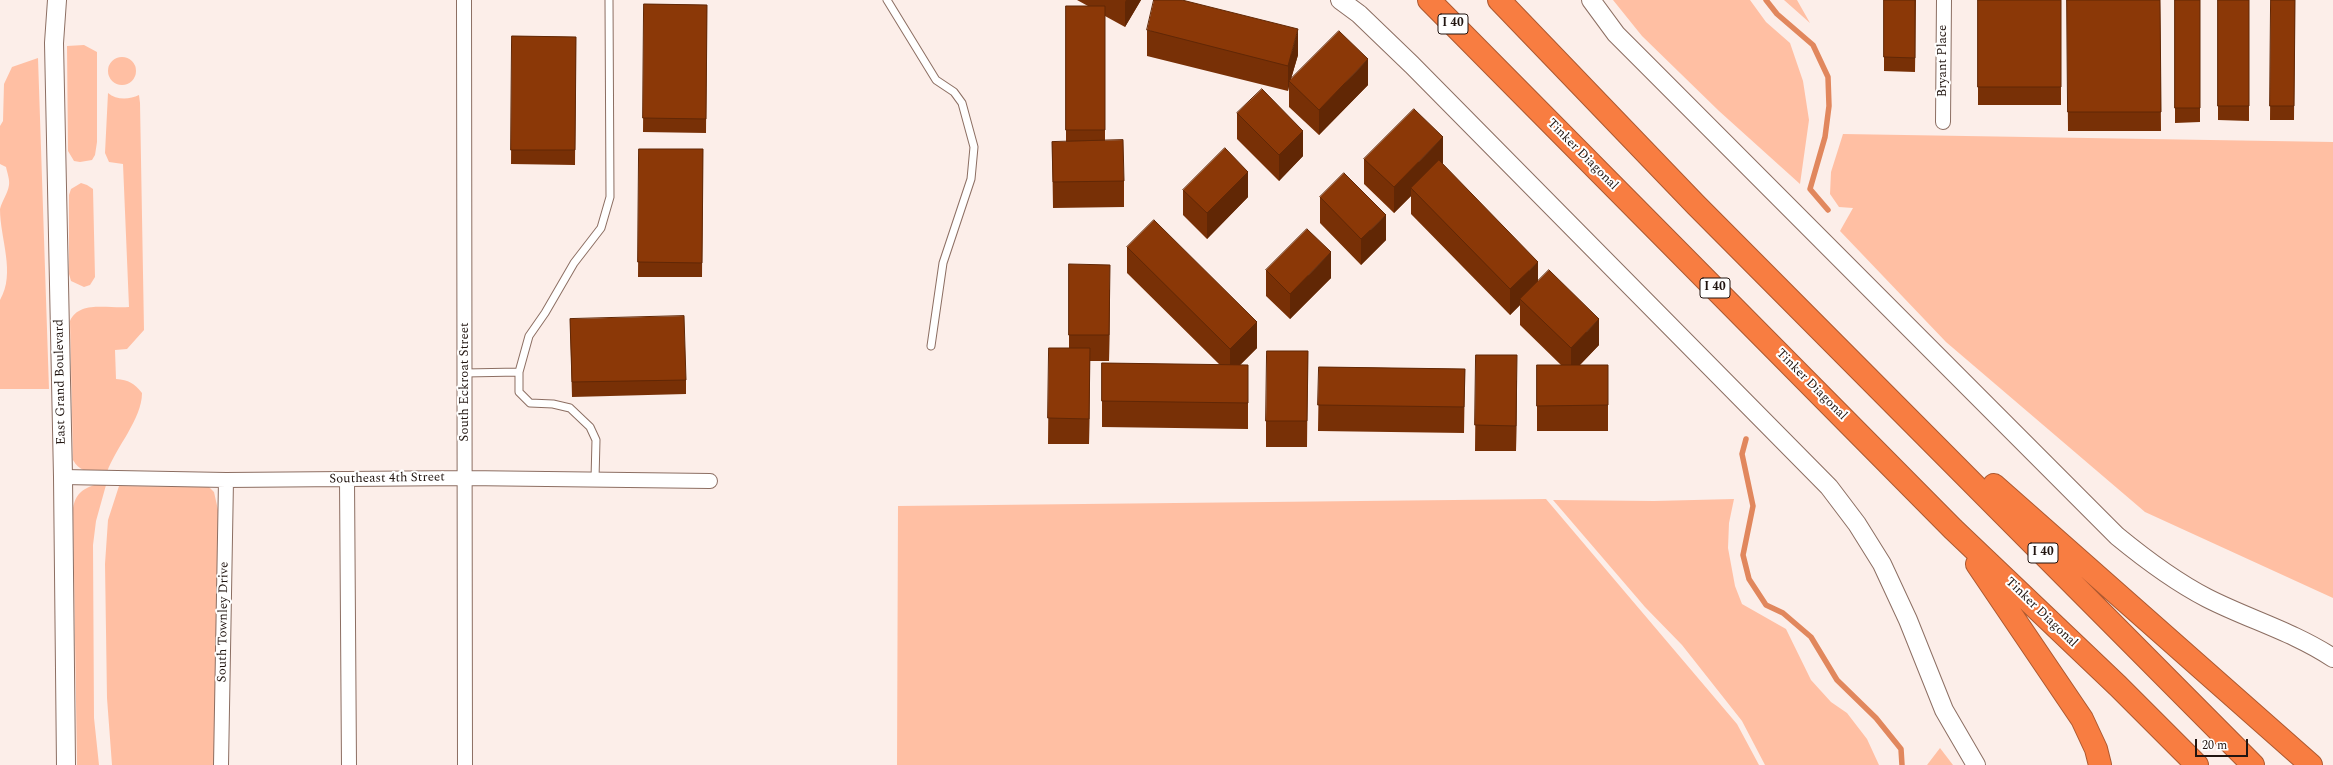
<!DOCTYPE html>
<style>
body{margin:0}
#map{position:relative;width:2333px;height:765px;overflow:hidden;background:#fceee9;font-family:Spectral,serif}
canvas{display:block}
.scale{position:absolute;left:2195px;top:739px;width:53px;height:18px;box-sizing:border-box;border:2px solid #211510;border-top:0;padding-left:5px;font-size:12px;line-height:14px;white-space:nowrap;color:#211510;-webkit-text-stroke:3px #fff;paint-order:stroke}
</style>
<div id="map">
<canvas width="2333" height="765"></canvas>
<div class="scale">20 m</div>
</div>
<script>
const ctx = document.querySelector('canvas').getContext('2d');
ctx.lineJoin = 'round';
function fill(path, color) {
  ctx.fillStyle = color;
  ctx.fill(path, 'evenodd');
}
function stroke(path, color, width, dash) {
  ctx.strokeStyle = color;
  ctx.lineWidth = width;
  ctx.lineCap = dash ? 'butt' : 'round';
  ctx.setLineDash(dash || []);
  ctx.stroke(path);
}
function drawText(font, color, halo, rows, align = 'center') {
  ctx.font = font + ' Spectral,serif';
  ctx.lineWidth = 4;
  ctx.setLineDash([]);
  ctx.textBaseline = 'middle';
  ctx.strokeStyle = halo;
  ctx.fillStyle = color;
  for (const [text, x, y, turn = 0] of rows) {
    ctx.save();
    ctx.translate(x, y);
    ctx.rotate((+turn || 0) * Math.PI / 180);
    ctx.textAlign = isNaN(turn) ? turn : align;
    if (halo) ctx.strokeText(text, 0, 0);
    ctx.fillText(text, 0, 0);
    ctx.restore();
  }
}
fill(new Path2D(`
 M 1613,0 L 1750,0 L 1766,22 L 1790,43 L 1803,81 L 1809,120 L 1800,184 L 1719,111 L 1642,36 Z
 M 1784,0 L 1797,0 L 1810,23 Z
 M 84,45 L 97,52 L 97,142 L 95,155 L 92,160 L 80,162 L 74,161 L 68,151 L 67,46 Z
 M108 71a14 14 0 1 1 28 0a14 14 0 1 1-28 0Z
 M 38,58 L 49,389 L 0,389 L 0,300 C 16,273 0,239 0,209 C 2,201 8,193 9,185 C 10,180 7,172 6,167 L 0,164 L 0,126 L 3,121 L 4,84 L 12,67 Z
 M 108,93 C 116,100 129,100 139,95 L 140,103 L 144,330 L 127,349 L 115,350 L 116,379 C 129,380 134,383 142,393 C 142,419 116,447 107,472 C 92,472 81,474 73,460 L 70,321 C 79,300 109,309 129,307 L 123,164 L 109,162 L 105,153 Z
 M 1843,134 L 2333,142 L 2333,598 L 2145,512 L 1946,342 L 1840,231 L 1853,208 L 1839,207 L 1830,194 L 1831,172 Z
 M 81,183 L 87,185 L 93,189 L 95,277 L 90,285 L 84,287 L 71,281 L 69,274 L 69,195 L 71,189 Z
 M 94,485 L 106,485 L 96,521 L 93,545 L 94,718 L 99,765 L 77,765 L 73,508 C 76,494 81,490 94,485 Z
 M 119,486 L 209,487 L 214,492 L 218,510 L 214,765 L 112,765 L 107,698 L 105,564 L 108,520 Z
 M 1546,499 L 1737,724 L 1759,765 L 897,765 L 898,506 Z
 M 1734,499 L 1729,523 L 1728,548 L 1735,586 L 1742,604 L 1786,629 L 1811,680 L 1831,702 L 1847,713 L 1867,739 L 1879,765 L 1765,765 L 1742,721 L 1682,645 L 1645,607 L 1553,500 L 1654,501 Z
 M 1940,748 L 1953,765 L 1927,765 Z`), '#ffbfa3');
stroke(new Path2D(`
 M 1766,0 L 1777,14 L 1813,45 L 1828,77 L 1829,106 L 1825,137 L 1810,189 L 1828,210
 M 1746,439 L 1742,454 L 1753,506 L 1743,555 L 1749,579 L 1766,605 L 1783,613 L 1811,637 L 1837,680 L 1876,718 L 1901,749 L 1902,765`), '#e1875d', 5.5);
const service = new Path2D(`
 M 887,0 L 936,80 L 954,92 L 962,103 L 974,147 L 971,179 L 943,263 L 931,346
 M 465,373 L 519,372
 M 595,479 L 596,440 L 590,427 L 570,408 L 553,404 L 530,403 L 519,392 L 519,372 L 529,336 L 545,313 L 574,263 L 601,228 L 610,197 L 609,0`);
const minor = new Path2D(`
 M 464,0 L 465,765
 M 1943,122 L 1944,0
 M 63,477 L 226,480 L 465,478 L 710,481
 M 347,480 L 349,765
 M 221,765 L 226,480`);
const tertiary = new Path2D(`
 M 57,0 L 54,43 L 63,477 L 66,765
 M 1340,0 L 1359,14 L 1412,65 L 1829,487 L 1857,524 L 1882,564 L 1908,620 L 1944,710 L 1976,765
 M 1591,0 L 1616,34 L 1644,62 L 2117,536 C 2145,559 2174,581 2207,598 C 2248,619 2294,632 2333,658`);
const motorway = new Path2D(`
 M 1429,0 L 1953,529 L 2118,686 L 2197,765
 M 1499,0 L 1696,205 L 2253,765
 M 1994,485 L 2311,765
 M 1977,564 L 2082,719 L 2096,749 L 2100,765`);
stroke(service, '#8c6e62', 9);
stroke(minor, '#8c6e62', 16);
stroke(tertiary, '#8c6e62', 20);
stroke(motorway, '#ad5930', 24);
stroke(service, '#fff', 7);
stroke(minor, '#fff', 14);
stroke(tertiary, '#fff', 18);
stroke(motorway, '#f87d41', 22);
fill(new Path2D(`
 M 1077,0 L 1141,0 L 1125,27 L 1105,16 L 1105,141 L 1124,181 L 1124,207 L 1053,208 L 1052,142 L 1066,142 L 1066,6 L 1088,6 Z
 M 1884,0 L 1916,0 L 1915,72 L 1884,71 Z
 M 1978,0 L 2061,0 L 2061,105 L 1978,105 Z
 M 2067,0 L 2160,0 L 2161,131 L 2068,131 Z
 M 2175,0 L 2200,0 L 2200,122 L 2175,123 Z
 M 2218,0 L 2249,0 L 2249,121 L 2218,120 Z
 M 2271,0 L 2295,0 L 2294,120 L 2270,120 Z
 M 644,4 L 707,5 L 706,133 L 643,132 Z
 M 1147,30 L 1298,55 L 1291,79 L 1368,85 L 1319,135 L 1289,107 L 1289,86 L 1288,91 L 1147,56 Z
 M 512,36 L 576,37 L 575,165 L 511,164 Z
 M 1237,113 L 1303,156 L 1279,181 L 1237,139 Z
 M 639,149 L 703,149 L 702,277 L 638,277 Z
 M 1364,159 L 1443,163 L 1442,164 L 1538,281 L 1599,345 L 1580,365 L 1608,365 L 1608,431 L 1537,431 L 1537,365 L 1561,365 L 1520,325 L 1520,305 L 1510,315 L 1411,214 L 1411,196 L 1394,213 L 1364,184 Z
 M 1183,190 L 1248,197 L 1207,239 L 1183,215 Z
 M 1320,197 L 1386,240 L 1361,265 L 1320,223 Z
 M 1127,247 L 1257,348 L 1240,365 L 1248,365 L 1248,429 L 1102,427 L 1102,363 L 1220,365 L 1127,273 Z
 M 1069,264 L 1110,290 L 1109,361 L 1090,361 L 1089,444 L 1048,444 L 1049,348 L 1069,348 Z
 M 1266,270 L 1331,278 L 1290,319 L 1266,296 Z
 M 570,319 L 686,380 L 686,394 L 572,397 Z
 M 1308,351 L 1307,447 L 1266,447 L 1266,421 Z
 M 1476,355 L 1517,381 L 1516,451 L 1475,451 Z
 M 1319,367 L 1465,369 L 1464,433 L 1318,431 Z`), '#783006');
fill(new Path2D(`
 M 1126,0 L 1141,0 L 1125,27 L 1125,2 Z
 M 1298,29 L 1298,55 L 1290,82 L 1289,81 L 1289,86 L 1288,91 L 1288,66 Z
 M 1368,59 L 1368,85 L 1319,135 L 1319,110 Z
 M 1303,131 L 1303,156 L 1279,181 L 1279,155 Z
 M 1443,137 L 1443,163 L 1414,192 L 1411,188 L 1411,196 L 1394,213 L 1394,187 Z
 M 1248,172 L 1248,197 L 1207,239 L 1207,213 Z
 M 1386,215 L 1386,240 L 1361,265 L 1361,239 Z
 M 1331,252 L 1331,278 L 1290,319 L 1290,294 Z
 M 1538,262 L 1538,287 L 1520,299 L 1520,305 L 1510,315 L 1510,289 Z
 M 1110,265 L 1110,290 L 1109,361 L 1109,335 Z
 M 1599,319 L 1599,345 L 1571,374 L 1571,348 Z
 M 1257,322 L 1257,348 L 1230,375 L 1230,349 Z
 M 1090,348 L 1090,374 L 1089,444 L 1089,419 Z
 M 1517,355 L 1517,381 L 1516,451 L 1516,426 Z`), '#612705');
const building = new Path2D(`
 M 1154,0 L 1182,0 L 1298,29 L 1288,66 L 1147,30 Z
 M 1884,0 L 1915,0 L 1915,58 L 1884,57 Z
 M 1978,0 L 2061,0 L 2061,87 L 1978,87 Z
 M 2067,0 L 2160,0 L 2161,112 L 2068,112 Z
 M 2175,0 L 2200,0 L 2200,108 L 2175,108 Z
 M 2218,0 L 2249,0 L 2249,106 L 2218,106 Z
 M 2271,0 L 2295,0 L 2294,106 L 2270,106 Z
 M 644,4 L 707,5 L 706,119 L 643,118 Z
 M 1066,6 L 1105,6 L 1105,130 L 1066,130 Z
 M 1339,31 L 1368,59 L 1319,110 L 1289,81 Z
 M 512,36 L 576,37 L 575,150 L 511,150 Z
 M 1262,89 L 1303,131 L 1279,155 L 1237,113 Z
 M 1414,109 L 1443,137 L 1394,187 L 1364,159 Z
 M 1123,140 L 1124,181 L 1053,182 L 1052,142 Z
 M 1225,148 L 1248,172 L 1207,213 L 1183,190 Z
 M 639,149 L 703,149 L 702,263 L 638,262 Z
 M 1439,160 L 1538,262 L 1510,289 L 1411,188 Z
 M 1344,173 L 1386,215 L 1361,239 L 1320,197 Z
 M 1154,220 L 1257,322 L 1230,349 L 1127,247 Z
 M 1307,229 L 1331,252 L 1290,294 L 1266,270 Z
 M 1069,264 L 1110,265 L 1109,335 L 1069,335 Z
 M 1549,270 L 1599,319 L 1571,348 L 1520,299 Z
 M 684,316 L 686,380 L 572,382 L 570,319 Z
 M 1049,348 L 1090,348 L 1089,419 L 1048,418 Z
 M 1267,351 L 1308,351 L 1307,421 L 1266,421 Z
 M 1476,355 L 1517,355 L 1516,426 L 1475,425 Z
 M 1102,363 L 1248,365 L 1248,403 L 1102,401 Z
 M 1537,365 L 1608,365 L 1608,405 L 1537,406 Z
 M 1319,367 L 1465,369 L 1464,407 L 1318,405 Z`);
fill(building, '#8b3807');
stroke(building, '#612705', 1);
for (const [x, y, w] of [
 [1453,24,30],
 [1715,288,30],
 [2043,553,30]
]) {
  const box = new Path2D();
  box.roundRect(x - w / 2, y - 10, w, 20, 3);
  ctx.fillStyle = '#fff';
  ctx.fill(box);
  stroke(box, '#211510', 1);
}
drawText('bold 12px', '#211510', null, [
 ["I 40",1453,24],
 ["I 40",1715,288],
 ["I 40",2043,553]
]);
drawText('13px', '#211510', '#fff', [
 ["Bryant Place",1943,61,-90],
 ["Tinker Diagonal",1582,155,45],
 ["East Grand Boulevard",61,382,-91],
 ["South Eckroat Street",465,382,-90],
 ["Tinker Diagonal",1811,385,45],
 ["Southeast 4th Street",387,479,-1],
 ["Tinker Diagonal",2041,613,44],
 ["South Townley Drive",224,622,-89]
]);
</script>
